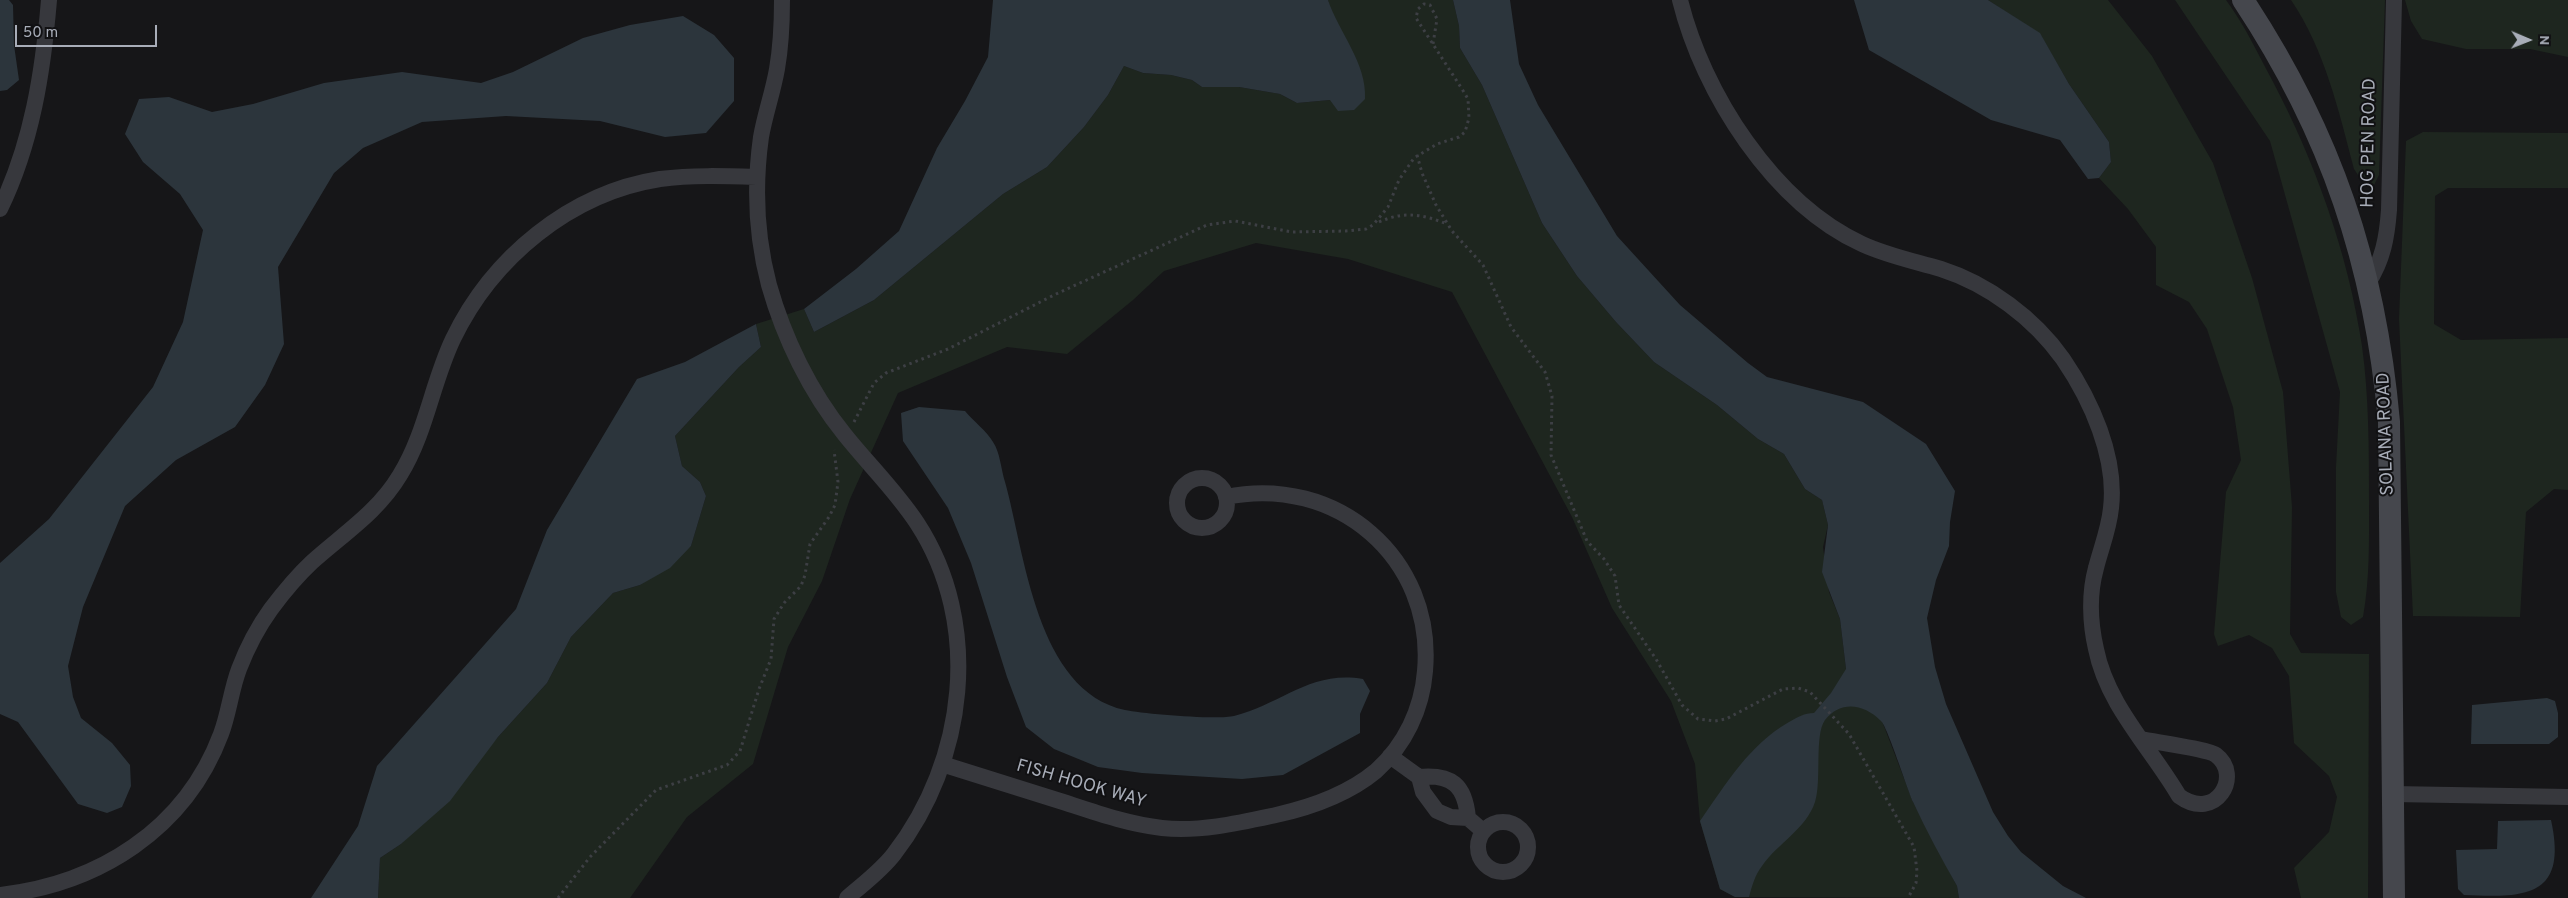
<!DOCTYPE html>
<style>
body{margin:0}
#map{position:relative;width:2568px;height:898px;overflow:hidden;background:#161618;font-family:Overpass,sans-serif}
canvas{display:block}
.north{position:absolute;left:2503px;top:15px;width:50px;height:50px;-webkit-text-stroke:4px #111113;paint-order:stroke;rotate:91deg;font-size:14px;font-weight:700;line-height:20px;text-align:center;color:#a8adb8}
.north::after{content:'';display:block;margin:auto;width:18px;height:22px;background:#a8adb8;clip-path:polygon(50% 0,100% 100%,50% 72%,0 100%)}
.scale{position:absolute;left:15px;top:25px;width:142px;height:22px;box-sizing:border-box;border:2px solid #a8adb8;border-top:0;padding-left:6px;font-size:15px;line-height:18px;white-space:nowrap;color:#a8adb8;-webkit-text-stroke:4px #111113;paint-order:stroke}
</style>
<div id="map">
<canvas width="2568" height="898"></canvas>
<div class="north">N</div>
<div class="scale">50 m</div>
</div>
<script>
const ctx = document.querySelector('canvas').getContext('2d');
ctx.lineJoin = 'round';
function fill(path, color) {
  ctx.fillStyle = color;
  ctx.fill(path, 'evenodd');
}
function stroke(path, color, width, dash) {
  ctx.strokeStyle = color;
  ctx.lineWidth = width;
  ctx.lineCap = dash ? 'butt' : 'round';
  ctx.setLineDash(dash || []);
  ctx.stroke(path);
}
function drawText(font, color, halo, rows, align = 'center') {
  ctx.font = font + ' Overpass,sans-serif';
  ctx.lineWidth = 4;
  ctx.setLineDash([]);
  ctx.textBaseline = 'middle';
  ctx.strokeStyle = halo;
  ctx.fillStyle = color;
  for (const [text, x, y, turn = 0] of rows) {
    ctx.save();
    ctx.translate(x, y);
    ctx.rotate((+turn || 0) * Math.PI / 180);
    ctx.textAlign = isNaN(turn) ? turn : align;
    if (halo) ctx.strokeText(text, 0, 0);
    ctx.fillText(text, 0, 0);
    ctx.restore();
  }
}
fill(new Path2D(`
 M 1328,0 L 1453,0 L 1459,26 L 1460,48 L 1482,85 L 1542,223 L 1577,276 L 1616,322 L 1654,362 L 1717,405 L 1758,439 L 1784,454 L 1805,489 L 1822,500 L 1828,525 L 1823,547 L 1829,592 L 1840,619 L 1846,669 L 1882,721 L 1913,802 L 1957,886 L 1959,898 L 1735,897 L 1720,889 L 1700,821 L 1695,764 L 1671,701 L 1612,608 L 1572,517 L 1452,292 L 1348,259 L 1256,243 L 1164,271 L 1133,300 L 1067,354 L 1007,347 L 898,393 L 850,499 L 822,581 L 788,647 L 753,764 L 687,817 L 630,898 L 378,898 L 380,858 L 401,844 L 547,683 L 571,637 L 613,593 L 640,585 L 691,546 L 706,496 L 700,482 L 682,466 L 675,436 L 739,367 L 761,347 L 756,324 L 804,309 L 814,332 L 874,300 L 1003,194 L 1047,167 L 1084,127 L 1108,95 L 1124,66 L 1143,73 L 1171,75 L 1192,80 L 1202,87 L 1239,87 L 1280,94 L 1297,103 L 1330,100 L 1330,8 Z
 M 1988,0 L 2108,0 L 2152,56 L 2213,163 L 2252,278 L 2283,392 L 2292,507 L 2290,634 L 2301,653 L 2369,654 L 2368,898 L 2301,898 L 2294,868 L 2329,832 L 2337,797 L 2329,776 L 2294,743 L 2289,676 L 2272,648 L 2249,635 L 2218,646 L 2214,634 L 2226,492 L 2241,460 L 2233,407 L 2207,329 L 2189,302 L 2156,285 L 2156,247 L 2128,209 L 2099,178 L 2111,162 L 2109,142 L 2069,84 L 2040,34 Z
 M 2175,0 L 2226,0 C 2244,24 2257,52 2271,78 C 2315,161 2348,253 2362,346 C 2369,397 2369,449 2369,501 C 2369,540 2370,578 2363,617 L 2351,625 L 2341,617 L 2336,592 L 2336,467 L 2340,392 L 2270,141 Z
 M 2291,0 L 2385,0 L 2379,175 L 2374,185 L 2364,184 L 2354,169 C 2339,112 2325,50 2291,0 Z
 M 2405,0 L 2568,0 L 2568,57 L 2530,49 L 2466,49 L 2422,39 L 2411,21 Z
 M 2423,132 L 2568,133 L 2568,188 L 2448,188 L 2435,196 L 2434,324 L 2461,340 L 2568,338 L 2568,490 L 2554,489 L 2526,512 L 2520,617 L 2413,616 L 2399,319 L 2406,141 Z`), '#1e261f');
fill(new Path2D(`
 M 0,0 L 9,0 L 13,5 L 14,45 L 19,80 L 7,90 L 0,91 Z
 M 993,0 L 1328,0 C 1339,33 1367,63 1365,99 L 1354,110 L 1338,111 L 1330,100 L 1297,103 L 1280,94 L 1239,87 L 1202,87 L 1192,80 L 1171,75 L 1143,73 L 1124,66 L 1108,95 L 1084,127 L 1047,167 L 1003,194 L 874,300 L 814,332 L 804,309 L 856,269 L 899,231 L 937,148 L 965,101 L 988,57 Z
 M 1453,0 L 1510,0 L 1519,64 L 1538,105 L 1617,236 L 1680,305 L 1748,363 L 1767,377 L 1863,402 L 1926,444 L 1955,491 L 1950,522 L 1949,546 L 1936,580 L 1927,618 L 1935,667 L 1946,704 L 1993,812 L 2008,836 L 2021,852 L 2063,886 L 2086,898 L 1959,898 L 1957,886 C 1941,858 1926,830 1913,802 C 1907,788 1887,726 1881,721 C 1864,704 1841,700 1825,720 C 1814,735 1822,781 1815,802 C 1806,829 1778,843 1762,866 C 1755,875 1752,886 1749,897 L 1735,897 L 1720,889 L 1700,821 C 1726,784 1749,745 1789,722 C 1798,717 1804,713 1814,713 L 1831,693 L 1846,669 L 1840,619 L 1822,572 L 1828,525 L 1822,500 L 1805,489 L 1784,454 L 1758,439 L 1717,405 L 1654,362 L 1616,322 L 1577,276 L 1542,223 L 1482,85 L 1460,48 L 1459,26 Z
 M 1854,0 L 1988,0 L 2040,33 L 2069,84 L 2109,142 L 2111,162 L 2099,178 L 2088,179 L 2060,140 L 1991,120 L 1869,50 Z
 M 683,16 L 714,35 L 734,58 L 734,101 L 706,133 L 665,137 L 600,121 L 506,116 L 422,122 L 363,148 L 334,173 L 278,267 L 284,344 L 265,385 L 235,427 L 176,460 L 125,506 L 83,607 L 68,666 L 73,697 L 81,718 L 112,743 L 130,765 L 131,786 L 122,807 L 107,813 L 78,804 L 18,722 L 0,714 L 0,563 L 49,519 L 153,387 L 183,322 L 203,230 L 180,194 L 143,162 L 125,134 L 139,99 L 169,97 L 212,112 L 253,104 L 324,83 L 402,72 L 481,83 L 513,72 L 583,38 L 630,25 Z
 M 756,324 L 761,347 L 739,367 L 675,436 L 682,466 L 700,482 L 706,496 L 691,546 L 670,568 L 640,585 L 613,593 L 571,637 L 547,683 L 498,737 L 450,801 L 401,844 L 380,858 L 378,898 L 311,898 L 358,826 L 377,766 L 516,609 L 547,530 L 637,379 L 685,362 Z
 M 919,407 L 965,411 C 973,421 987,431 993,442 C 1000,452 1001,469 1005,482 C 1025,553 1036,691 1125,710 C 1144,714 1217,720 1234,716 C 1282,704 1310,670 1363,679 L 1370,691 L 1360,714 L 1360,733 L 1283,775 L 1242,779 L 1142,773 L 1098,767 L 1054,749 L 1026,727 L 1007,677 L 971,563 L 948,508 L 903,441 L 901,413 Z
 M 2547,698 L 2555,701 L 2558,713 L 2558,737 L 2549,744 L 2471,744 L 2472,705 Z
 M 2551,820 C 2568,897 2526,898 2464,895 L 2458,889 L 2456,850 L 2497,849 L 2498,821 Z`), '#2c353c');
stroke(new Path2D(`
 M 1417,155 L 1422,173 L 1436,205 L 1452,231 L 1483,265 L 1511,327 L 1545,372 L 1552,396 L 1551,455 L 1587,541 L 1604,559 L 1615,576 L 1619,605 L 1656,659 L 1682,705 L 1698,719 L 1715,721 L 1726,719 L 1783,689 L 1798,688 L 1810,692 L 1849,734 L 1914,847 L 1917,871 L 1916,883 L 1908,898
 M 1379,222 C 1404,211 1422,214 1447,224
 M 854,422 L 874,383 L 886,373 L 948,349 L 1056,294 L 1207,225 L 1235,221 L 1292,232 L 1346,231 L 1366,229 L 1373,225 L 1388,207 L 1399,180 L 1414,158 L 1437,144 L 1459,137 L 1465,132 L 1469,118 L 1468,99 L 1462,89 L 1416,18 L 1418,9 L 1424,4 L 1430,5 L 1437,19 L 1433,44
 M 558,898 L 590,857 L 656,790 L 727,765 L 740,751 L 759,689 L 771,659 L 774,619 L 784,603 L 801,586 L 805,575 L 810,544 L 829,517 L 835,505 L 838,482 L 834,450`), '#3d3f44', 3, [2.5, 4]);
stroke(new Path2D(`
 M 782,0 C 782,23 781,46 777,69 C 773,92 765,114 761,137 C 754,187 756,236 769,285 C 784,338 810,392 845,435 C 869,465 896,491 917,523 C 983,624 966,761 894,854 C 881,871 863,884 847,898
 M 1680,0 C 1703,93 1773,203 1862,244 C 1888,256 1914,261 1941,269 C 1988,284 2034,318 2063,359 C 2091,400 2117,457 2111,508 C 2109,529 2101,548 2096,568 C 2089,593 2090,623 2096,649 C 2107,705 2151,748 2179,796 C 2216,823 2243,775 2216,755 C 2208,749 2155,742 2141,739
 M 0,209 C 32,143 43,72 49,0
 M 2368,283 C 2383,260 2387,237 2389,210 L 2394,0
 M1177 503a25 25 0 1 1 50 0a25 25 0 1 1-50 0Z
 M 1390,756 L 1419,777
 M 942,764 C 981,776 1021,789 1060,801 C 1094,812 1127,824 1162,828 C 1200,832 1239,823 1276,815 C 1312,807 1347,795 1376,771 C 1405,745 1422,709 1425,671 C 1435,558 1336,474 1226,497
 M 1419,777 L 1423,792 L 1437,811 L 1451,817 L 1468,818 L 1483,831
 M 1419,777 C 1452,774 1465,785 1468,818
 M 2393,794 L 2568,797
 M1478 847a25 25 0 1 1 50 0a25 25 0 1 1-50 0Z
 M 0,895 C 98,884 185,830 221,734 C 229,713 231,690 239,669 C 247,648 258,627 271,609 C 283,593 297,576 312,562 C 343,534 378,512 400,475 C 426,433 432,383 453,339 C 492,258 570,193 660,179 C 692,175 724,176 756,177`), '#37383d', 16);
stroke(new Path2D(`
 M 2243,0 C 2331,133 2375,264 2389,422 L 2394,898`), '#45474d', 22);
drawText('18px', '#a8adb8', '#111113', [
 ["HOG PEN ROAD",2370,143,-89],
 ["SOLANA ROAD",2387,434,-92],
 ["FISH HOOK WAY",1081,785,16]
]);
</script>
